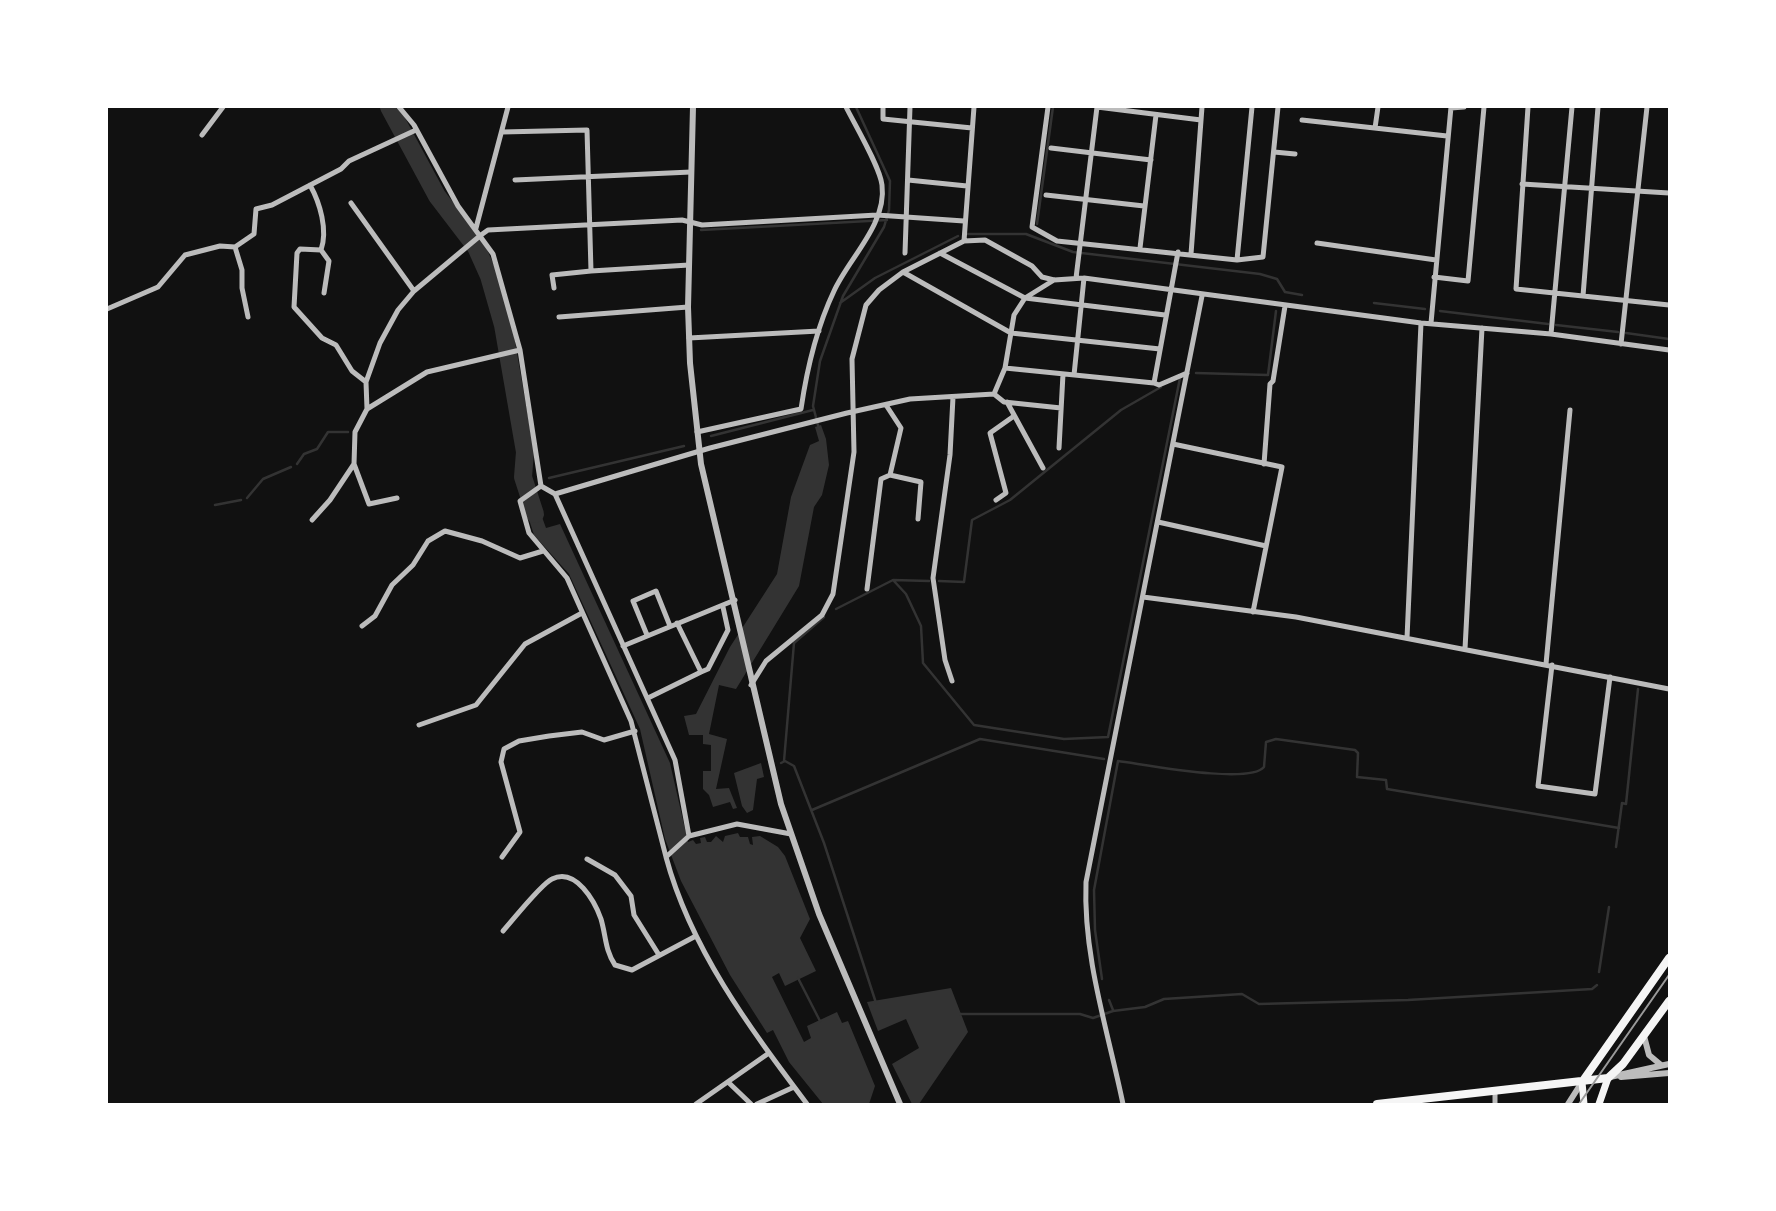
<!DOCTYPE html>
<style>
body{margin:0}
#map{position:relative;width:1776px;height:1211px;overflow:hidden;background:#111;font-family:"PT Sans",sans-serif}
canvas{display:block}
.frame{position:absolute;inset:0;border:108px solid #fff;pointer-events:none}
</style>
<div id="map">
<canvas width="1776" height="1211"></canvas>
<div class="frame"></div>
</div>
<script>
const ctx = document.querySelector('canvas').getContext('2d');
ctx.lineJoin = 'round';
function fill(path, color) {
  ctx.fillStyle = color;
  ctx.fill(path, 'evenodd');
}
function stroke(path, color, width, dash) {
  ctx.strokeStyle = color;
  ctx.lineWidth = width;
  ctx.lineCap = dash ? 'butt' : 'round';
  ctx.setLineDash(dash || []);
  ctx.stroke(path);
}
fill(new Path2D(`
 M 821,425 L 826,439 L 829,465 L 822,495 L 814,507 L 799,586 L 736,689 L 719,685 L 709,734 L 727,739 L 716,789 L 729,788 L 737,808 L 733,809 L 730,802 L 713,807 L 709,795 L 703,789 L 703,771 L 711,771 L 711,745 L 703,744 L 703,735 L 689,735 L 684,716 L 696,714 L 730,647 L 777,574 L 791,497 L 810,445 L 819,441 L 815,427 Z
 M 534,495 L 546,528 L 560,524 L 670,763 L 688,842 L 693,840 L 696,844 L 701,843 L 700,838 L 705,837 L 707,842 L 711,842 L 716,836 L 723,842 L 725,836 L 738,833 L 740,837 L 748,837 L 750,844 L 753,845 L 752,837 L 760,836 L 778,847 L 785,856 L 810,919 L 800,938 L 816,971 L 785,986 L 779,973 L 772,977 L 804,1042 L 811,1038 L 807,1026 L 837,1012 L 842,1023 L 848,1021 L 875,1086 L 869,1104 L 823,1104 L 789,1062 L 773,1030 L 767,1033 L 730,975 L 681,881 L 665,839 L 640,729 L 569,574 L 534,535 L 524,504 Z
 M 761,763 L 764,777 L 757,779 L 753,810 L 747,813 L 742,806 L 734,773 Z
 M 951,988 L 968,1032 L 919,1104 L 912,1104 L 892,1064 L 919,1048 L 906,1019 L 878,1031 L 867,1002 Z`), '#333');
stroke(new Path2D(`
 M 1037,224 L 1053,107
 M 701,230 L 887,220
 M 967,234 L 1026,234 L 1073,252 L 1260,274 L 1277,279 L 1285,292 L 1302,295
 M 840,303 L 875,278 L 958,236
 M 1374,303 L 1425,309
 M 1440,311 L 1548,324
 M 1556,325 L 1618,332
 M 1626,333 L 1669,339
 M 1196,373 L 1268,375 L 1276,311
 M 819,429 L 813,406 L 820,361 L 843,296 L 884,227 L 889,210 L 890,181 L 856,107
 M 711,436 L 813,410
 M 297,464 L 304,454 L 317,449 L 328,432 L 348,432
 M 549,478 L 684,446
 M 525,484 L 531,482
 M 247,498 L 263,479 L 291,467
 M 215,505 L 241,500
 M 893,580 L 906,594 L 921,626 L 923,663 L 974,725 L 1064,739 L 1108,737 L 1180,378
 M 939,581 L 964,582 L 972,520 L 1010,500 L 1121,410 L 1161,387
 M 836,609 L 893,580 L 929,581
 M 784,761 L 794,643 L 824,617
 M 781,763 L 785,761 L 794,766 L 824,843 L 876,1003
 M 812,810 L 980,739 L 1104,759
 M 1616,847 L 1622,803 L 1626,804 L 1638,689
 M 1599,972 L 1609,907
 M 798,978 L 820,1021
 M 1102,979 L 1095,930 L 1094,890 L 1118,761 C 1143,764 1249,785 1264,767 L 1266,742 L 1276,739 L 1355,750 L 1358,753 L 1357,777 L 1386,780 L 1387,789 L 1619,828
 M 1109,1000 L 1113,1010
 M 959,1014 L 1080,1014 L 1093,1018 L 1113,1011 L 1145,1007 L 1164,999 L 1242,994 L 1259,1004 L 1408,1000 L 1592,989 L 1597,985`), '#333', 2.5);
stroke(new Path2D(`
 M 389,107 L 437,196 L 476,247 L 489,276 L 503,325 L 525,452 L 523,477 L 535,514`), '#333', 18);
stroke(new Path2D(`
 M 399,107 L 414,125 L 458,206 L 493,254 L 520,350 L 541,486 L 555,494 L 675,760 L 689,836
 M 883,107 L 883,119 L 972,128
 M 1048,107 L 1032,227 L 1057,241 L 1237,260 L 1263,257 L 1278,107
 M 1097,107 L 1201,120
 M 1528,107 L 1516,289 L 1669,305
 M 1451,108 L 1464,107
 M 1302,120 L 1447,136
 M 1375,128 L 1378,107
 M 502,132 L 587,130 L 591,271 L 689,265
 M 202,135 L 223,107
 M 1051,148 L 1151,160
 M 1274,152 L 1295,154
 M 515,180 L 691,172
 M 908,180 L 967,186
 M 1522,184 L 1669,193
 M 310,185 C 320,203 328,230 321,250 L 329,261 L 324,293
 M 1046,195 L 1144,206
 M 351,203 L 414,291
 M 476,228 L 508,107
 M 964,241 L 974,107
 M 1317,243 L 1436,260
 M 1140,248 L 1156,115
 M 321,250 L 300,249 L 297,253 L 294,307 L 322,338 L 336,345 L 352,371 L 366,382
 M 905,253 L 910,107
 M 940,253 L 1025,298 L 1165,315
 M 1191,254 L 1202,107
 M 1237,260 L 1252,107
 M 903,272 L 1011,333 L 1160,349
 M 1434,277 L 1468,281 L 1484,107
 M 1076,278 L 1097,107
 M 554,288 L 552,275 L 591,271
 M 1583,296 L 1598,107
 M 107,309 L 158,287 L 185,255 L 220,246 L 235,247
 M 248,317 L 242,288 L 242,270 L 235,247 L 254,234 L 256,209 L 272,205 L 341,169 L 349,161 L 416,130
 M 559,317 L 688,307
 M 1431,323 L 1451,107
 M 1551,334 L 1572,107
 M 689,338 L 819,331
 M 1621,344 L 1647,107
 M 1005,368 L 1154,383 L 1178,252
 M 1074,375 L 1084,278
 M 1154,383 L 1159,385 L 1187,373
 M 994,394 L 1004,402 L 1061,408
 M 1007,402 L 1043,468
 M 367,409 L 427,372 L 520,350
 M 697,432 L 801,409 C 807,368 816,329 834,291 C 849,258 887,224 882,185 C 880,167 855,125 846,107
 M 1173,444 L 1282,467 L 1253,612
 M 1059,448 L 1063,374
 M 354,464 L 369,504 L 397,498
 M 1264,464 L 1270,384 L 1273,381 L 1285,306
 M 890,475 L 921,482 L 918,519
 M 541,486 L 520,501 L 529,533 L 567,578 L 631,721 L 666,857 L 689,836 L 737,824 L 791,834
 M 555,494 L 710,448 L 847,413 L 910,399 L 994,394 L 1005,368 L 1014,315 L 1025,298 L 1054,280
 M 996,500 L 1006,493 L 990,433 L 1014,416
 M 312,520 L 330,500 L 354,464 L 355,432 L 367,409 L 366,382 L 380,343 L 398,310 L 414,291 L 481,235 L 488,230 L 682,220 L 702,225 L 877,215 L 964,221
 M 1158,522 L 1266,546
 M 867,589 L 881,479 L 890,475 L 901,428 L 886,405
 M 1143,597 L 1296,617 L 1669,689
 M 362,626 L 375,616 L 392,585 L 413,565 L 428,541 L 445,531 L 482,541 L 520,558 L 543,551
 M 647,635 L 633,601 L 656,591 L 670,626
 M 1407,638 L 1421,323
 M 623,646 L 735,600
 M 1465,649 L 1482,328
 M 1546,664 L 1570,410
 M 1552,665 L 1538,786 L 1595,794 L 1610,677
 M 701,672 L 708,669 L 728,630 L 723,607
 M 952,681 L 945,660 L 933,578 L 950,455 L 953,397
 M 751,685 L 766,661 L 822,615 L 833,594 L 854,452 L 852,359 L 866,305 L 879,290 L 903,272 L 964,241 L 985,240 L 1032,266 L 1042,277 L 1054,280 L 1084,278 L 1421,323 L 1551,334 L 1669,350
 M 648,698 L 701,672 L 677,623
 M 419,725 L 476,705 L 525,644 L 582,613
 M 502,857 L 520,832 L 501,762 L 504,749 L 519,741 L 549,736 L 582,732 L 604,740 L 635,731
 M 666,857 C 691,950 750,1028 807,1104
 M 587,859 L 615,875 L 631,896 L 634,915 L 659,955
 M 503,931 C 513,920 541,884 552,879 C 576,867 595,902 601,919 C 606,936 605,950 615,965 L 632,970 L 694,937
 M 728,1082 L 751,1104
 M 1495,1093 L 1495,1104
 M 696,1104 L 769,1053
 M 757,1104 L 794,1087
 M 1123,1104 C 1108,1031 1083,957 1086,882 L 1202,296`), '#bcbcbc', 5);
stroke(new Path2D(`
 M 693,107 L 688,307 L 690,363 L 701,464 L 781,804 L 819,914 L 900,1104
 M 1644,1036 L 1649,1055 L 1661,1065
 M 1610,1077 L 1669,1064
 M 1621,1077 L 1669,1073
 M 1568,1104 L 1582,1082`), '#bcbcbc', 6);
stroke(new Path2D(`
 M 1582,1082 L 1584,1104
 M 1599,1104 L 1608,1078`), '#f5f5f5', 7);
stroke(new Path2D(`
 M 1582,1082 L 1669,958
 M 1377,1104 L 1608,1078 L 1623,1064 L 1669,1001`), '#f5f5f5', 8);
stroke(new Path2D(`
 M 1579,1104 L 1669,975`), '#9a9a9a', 2);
</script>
